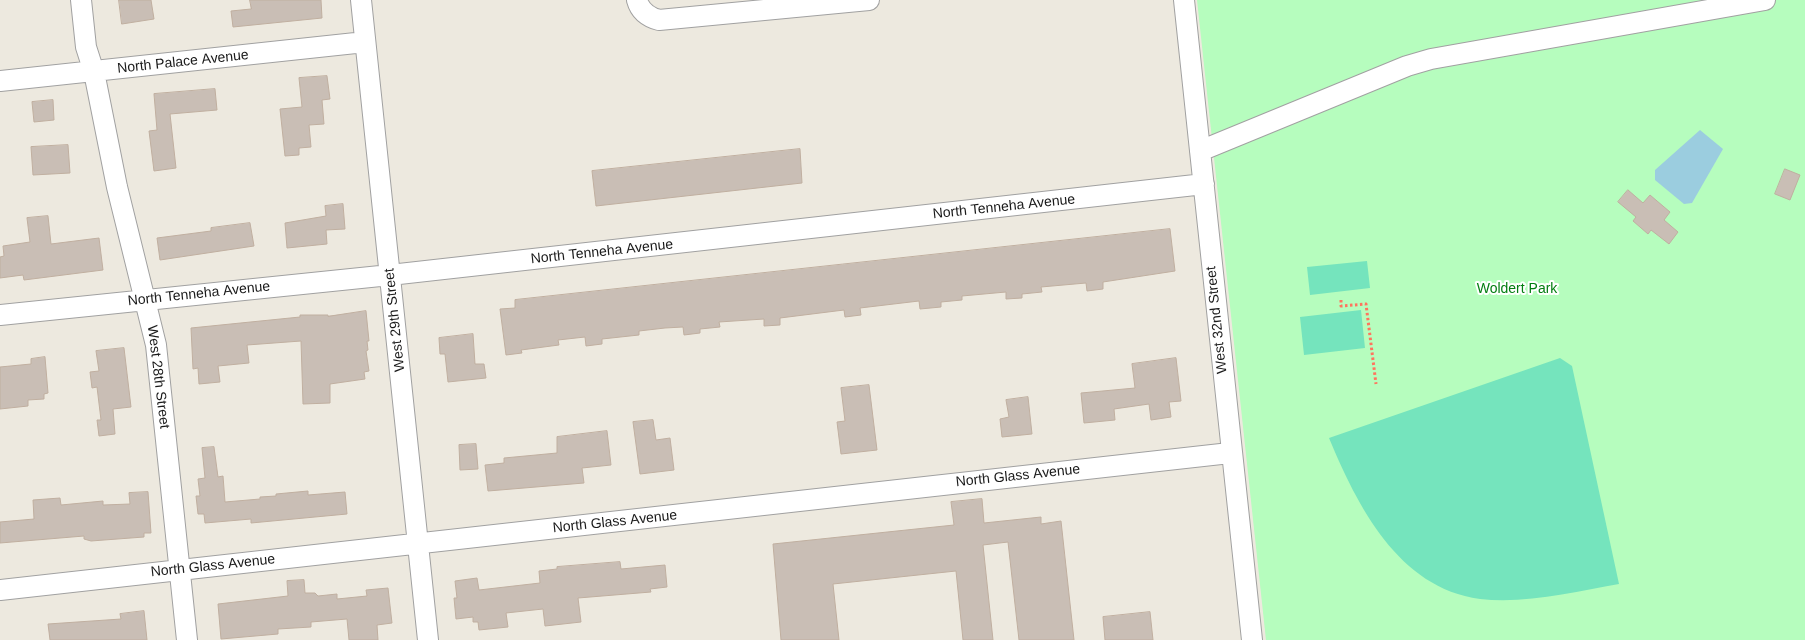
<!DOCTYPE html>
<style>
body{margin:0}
canvas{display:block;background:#ede9df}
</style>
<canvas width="1805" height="640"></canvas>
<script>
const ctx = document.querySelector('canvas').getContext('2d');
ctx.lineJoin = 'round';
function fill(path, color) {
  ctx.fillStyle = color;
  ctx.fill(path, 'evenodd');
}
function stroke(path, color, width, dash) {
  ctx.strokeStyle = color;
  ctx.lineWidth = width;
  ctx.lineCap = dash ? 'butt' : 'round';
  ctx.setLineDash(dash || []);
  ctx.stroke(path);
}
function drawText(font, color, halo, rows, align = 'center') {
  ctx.font = font + ' Arial,sans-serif';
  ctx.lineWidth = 4;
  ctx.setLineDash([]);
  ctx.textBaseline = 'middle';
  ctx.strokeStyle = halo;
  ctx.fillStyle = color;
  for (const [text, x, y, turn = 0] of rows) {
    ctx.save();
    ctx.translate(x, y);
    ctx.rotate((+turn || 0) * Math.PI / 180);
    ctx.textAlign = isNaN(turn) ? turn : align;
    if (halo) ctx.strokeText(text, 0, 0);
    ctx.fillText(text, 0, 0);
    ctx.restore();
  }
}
fill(new Path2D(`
 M 1197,0 L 1805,0 L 1805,640 L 1266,640 Z`), '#b6fdbe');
fill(new Path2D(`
 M 1367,261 L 1370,288 L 1310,295 L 1307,267 Z
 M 1361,310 L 1365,348 L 1304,355 L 1300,317 Z
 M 1560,358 L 1572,366 L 1619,584 C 1575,592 1526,604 1480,599 C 1398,588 1357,505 1329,438 Z`), '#75e4bd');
fill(new Path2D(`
 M 1700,130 L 1723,149 L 1692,203 L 1684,204 L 1655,180 L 1655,170 Z`), '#9bcddf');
const building = new Path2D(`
 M 119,0 L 151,0 L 154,19 L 122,24 Z
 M 250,0 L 321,0 L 322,18 L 233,27 L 231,11 L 251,9 Z
 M 327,76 L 330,99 L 322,100 L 324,124 L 309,125 L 311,147 L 299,148 L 299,155 L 285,156 L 280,109 L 302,107 L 299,78 Z
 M 215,89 L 217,110 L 170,114 L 176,168 L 154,171 L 149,131 L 157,130 L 154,94 Z
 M 53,100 L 54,120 L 34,122 L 32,102 Z
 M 68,145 L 70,173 L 33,175 L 31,147 Z
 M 800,149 L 802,183 L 596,206 L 592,171 Z
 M 1785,169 L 1800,175 L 1790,200 L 1775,194 Z
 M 1628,190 L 1643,203 L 1650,195 L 1670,212 L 1664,220 L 1678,232 L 1669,244 L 1651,230 L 1648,234 L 1633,221 L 1636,217 L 1618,202 Z
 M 343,204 L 345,229 L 326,230 L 327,244 L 287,248 L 285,223 L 326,216 L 325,206 Z
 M 48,216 L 51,244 L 99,238 L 103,270 L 24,280 L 23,275 L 0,278 L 0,257 L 4,256 L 3,246 L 30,242 L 27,218 Z
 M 250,223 L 254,246 L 160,260 L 157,238 L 211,231 L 211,228 Z
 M 1170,229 L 1175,271 L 1103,282 L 1103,289 L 1087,291 L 1086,283 L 1041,287 L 1042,292 L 1022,294 L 1022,298 L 1006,299 L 1006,292 L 962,296 L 962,300 L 941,302 L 941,307 L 920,309 L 919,301 L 860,308 L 861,315 L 845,317 L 844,310 L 780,318 L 780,325 L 764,326 L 764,319 L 719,322 L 720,327 L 700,329 L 700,333 L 684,335 L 683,327 L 665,328 L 639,331 L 639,335 L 602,339 L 602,344 L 586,346 L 585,337 L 558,340 L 559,345 L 521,350 L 522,353 L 506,355 L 500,309 L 515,308 L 515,300 Z
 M 366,311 L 369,341 L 367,341 L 368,350 L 366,351 L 369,371 L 364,372 L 365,379 L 330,384 L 330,403 L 303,404 L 301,341 L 247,345 L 249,363 L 218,366 L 220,382 L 199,384 L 198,368 L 193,369 L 191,328 L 300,317 L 300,315 L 328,315 L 328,316 Z
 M 473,334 L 475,364 L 484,364 L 486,378 L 448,382 L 445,354 L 440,354 L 439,338 Z
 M 124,348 L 131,407 L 113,409 L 115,434 L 99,436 L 97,420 L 101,420 L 97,387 L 92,388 L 90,372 L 99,371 L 96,351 Z
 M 45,357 L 48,393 L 44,394 L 44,399 L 28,400 L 28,406 L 0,409 L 0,367 L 31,364 L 31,359 Z
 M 1176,358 L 1181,401 L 1169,402 L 1171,417 L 1151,420 L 1149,404 L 1114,409 L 1115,420 L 1084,423 L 1081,393 L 1135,388 L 1132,364 Z
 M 869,385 L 877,450 L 841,454 L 837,422 L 845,421 L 841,388 Z
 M 1028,397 L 1032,434 L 1002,437 L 1000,419 L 1009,417 L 1006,400 Z
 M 653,420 L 656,440 L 670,438 L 674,470 L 640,474 L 633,422 Z
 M 607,431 L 611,465 L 582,468 L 584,483 L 488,491 L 485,465 L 504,463 L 504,458 L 557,453 L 557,437 Z
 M 476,444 L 478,469 L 460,470 L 459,445 Z
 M 214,447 L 218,477 L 223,476 L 225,502 L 260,499 L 260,497 L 276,496 L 276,494 L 308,491 L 308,495 L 345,492 L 347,514 L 251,523 L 251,519 L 205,523 L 204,514 L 198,514 L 196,496 L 200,496 L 198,479 L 205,478 L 202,448 Z
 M 148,492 L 151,533 L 144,533 L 144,537 L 91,541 L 84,539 L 84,536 L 0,543 L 0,522 L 34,519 L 33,500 L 60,498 L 61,505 L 103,501 L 103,505 L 130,504 L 129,493 Z
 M 982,499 L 984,523 L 1041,517 L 1041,524 L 1061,521 L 1074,640 L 1019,640 L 1008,542 L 983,545 L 993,640 L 963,640 L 956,571 L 833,584 L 839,640 L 781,640 L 773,544 L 954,525 L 951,502 Z
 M 620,562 L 621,569 L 665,565 L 667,587 L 650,589 L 651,592 L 578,598 L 581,622 L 545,626 L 543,609 L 506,613 L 508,627 L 479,630 L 478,622 L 473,622 L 473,617 L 456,619 L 454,598 L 457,598 L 455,581 L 477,578 L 479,590 L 540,583 L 539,571 L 557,569 L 557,567 Z
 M 304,580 L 305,593 L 315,593 L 318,596 L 337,594 L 337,599 L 367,596 L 366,590 L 388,588 L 392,623 L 377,625 L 378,640 L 349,640 L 347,619 L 311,622 L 311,627 L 278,629 L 278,634 L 221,639 L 218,604 L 288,596 L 287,581 Z
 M 144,611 L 147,640 L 50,640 L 48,624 L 121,619 L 120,614 Z
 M 1150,612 L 1153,640 L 1105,640 L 1103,617 Z`);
fill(building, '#c9beb5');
stroke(building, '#c0afa0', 1);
const minor = new Path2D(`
 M 81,0 L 86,47 L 94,72 L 117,187 L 156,345 L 187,640
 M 361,0 L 428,640
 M 637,0 C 640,11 648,17 659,20 L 869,0
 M 1184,0 L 1252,640
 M 0,81 L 365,42
 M 1200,151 L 1407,66 L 1431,59 L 1765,0
 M 0,315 L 390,275 L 1204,184
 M 0,590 L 1230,453`);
stroke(minor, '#a1a1a1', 22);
stroke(new Path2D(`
 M 1341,300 L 1341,306 L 1366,304 L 1376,384`), '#ff745e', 3, [2.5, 2.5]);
stroke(minor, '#fff', 20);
drawText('14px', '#1a1a1a', '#fff', [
 ["North Palace Avenue",183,62,-6],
 ["North Tenneha Avenue",1004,207,-6],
 ["North Tenneha Avenue",602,252,-6],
 ["North Tenneha Avenue",199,294,-6],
 ["West 29th Street",395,320,-96],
 ["West 32nd Street",1217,320,-96],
 ["West 28th Street",158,377,83],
 ["North Glass Avenue",1018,476,-6],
 ["North Glass Avenue",615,522,-6],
 ["North Glass Avenue",213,566,-6]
]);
drawText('14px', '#037e11', '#fff', [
 ["Woldert Park",1517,289]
]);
</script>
